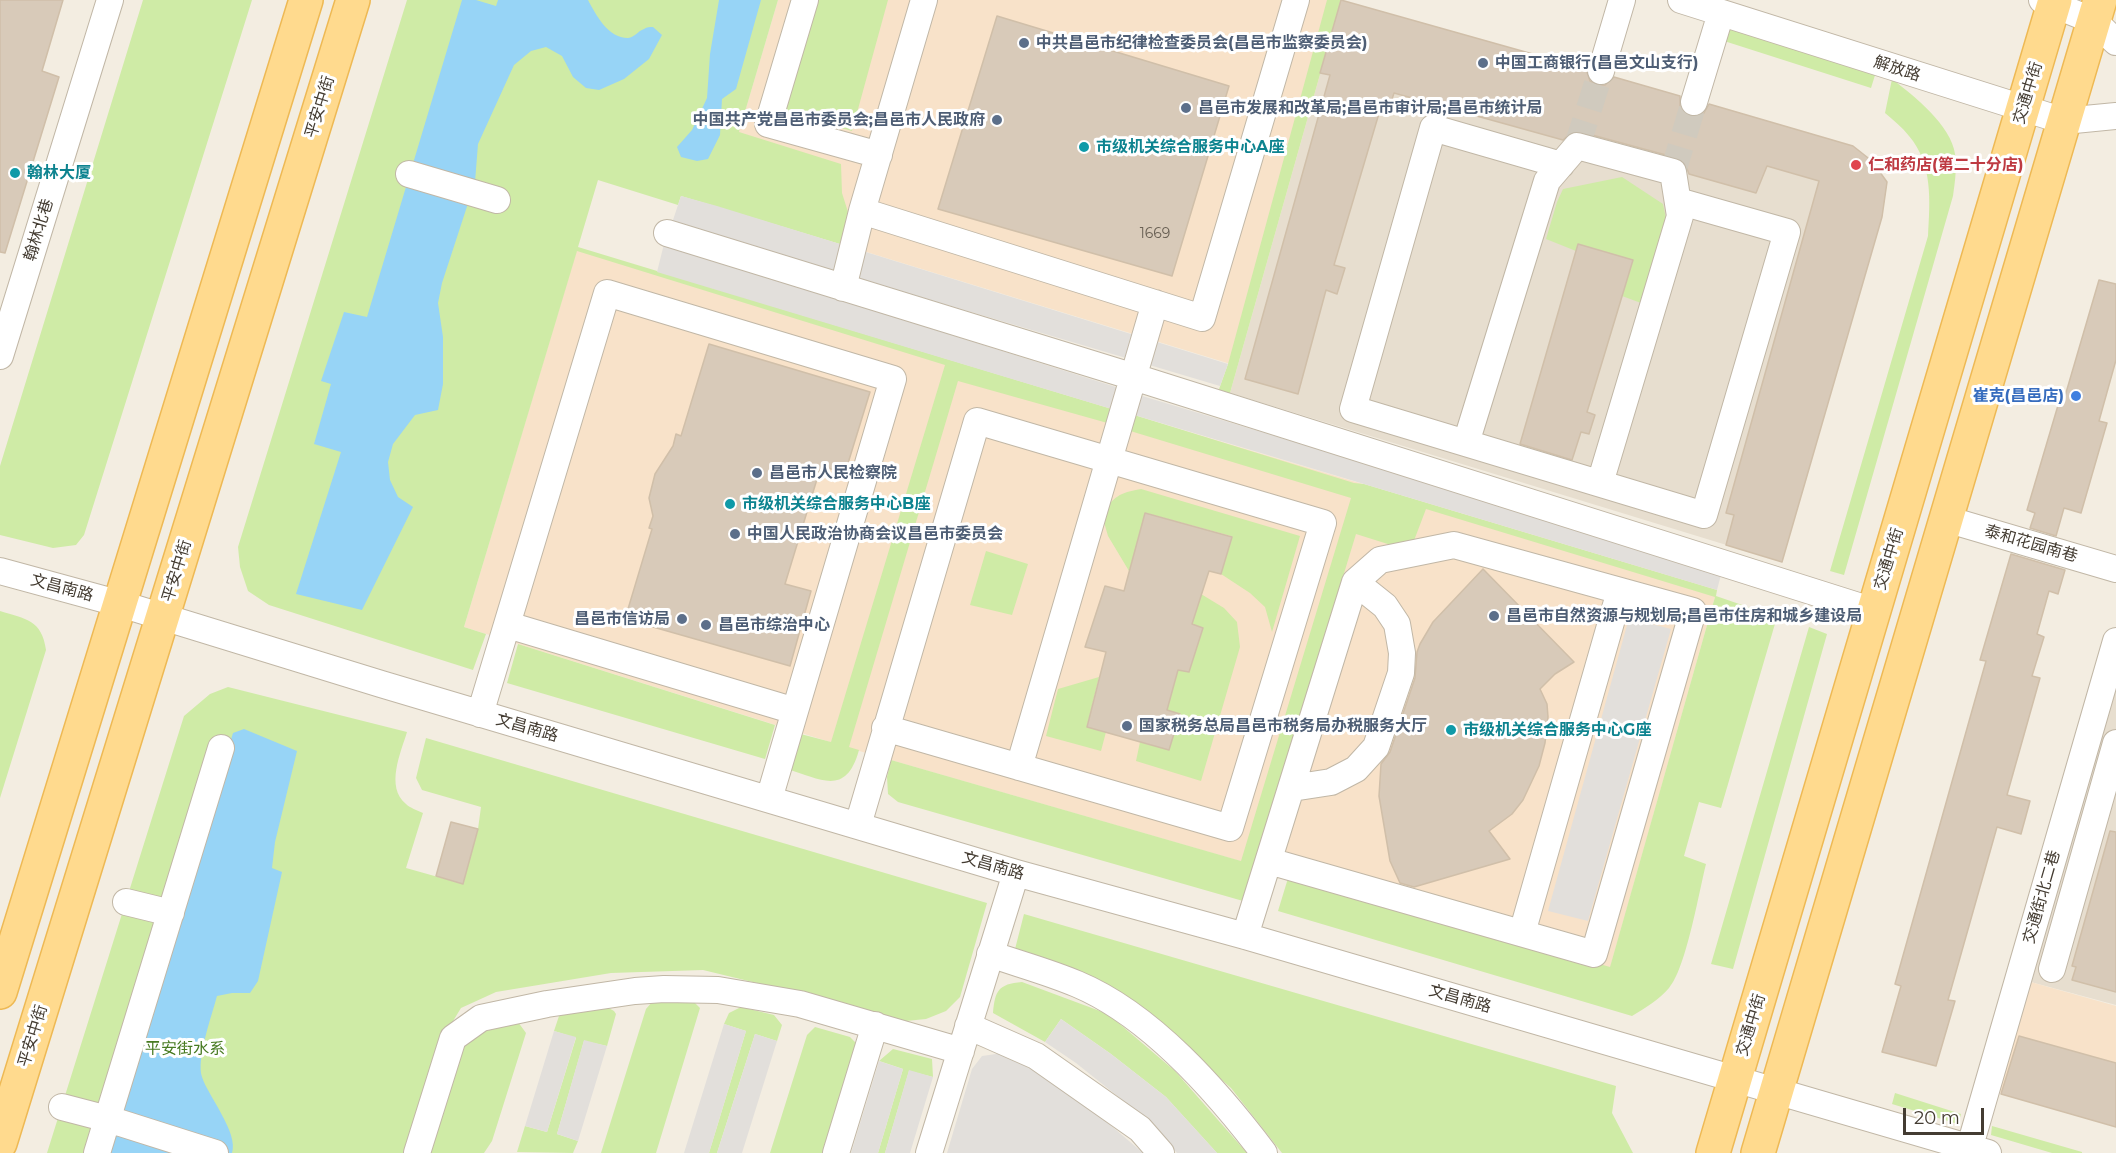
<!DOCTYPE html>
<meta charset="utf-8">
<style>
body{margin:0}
#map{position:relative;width:2116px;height:1153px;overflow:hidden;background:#f3ede1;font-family:Montserrat,sans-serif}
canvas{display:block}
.scale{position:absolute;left:1903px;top:1108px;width:81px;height:27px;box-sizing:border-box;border:3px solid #443c32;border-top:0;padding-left:8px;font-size:18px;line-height:21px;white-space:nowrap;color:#443c32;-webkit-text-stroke:4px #fff;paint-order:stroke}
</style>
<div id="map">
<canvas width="2116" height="1153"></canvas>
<div class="scale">20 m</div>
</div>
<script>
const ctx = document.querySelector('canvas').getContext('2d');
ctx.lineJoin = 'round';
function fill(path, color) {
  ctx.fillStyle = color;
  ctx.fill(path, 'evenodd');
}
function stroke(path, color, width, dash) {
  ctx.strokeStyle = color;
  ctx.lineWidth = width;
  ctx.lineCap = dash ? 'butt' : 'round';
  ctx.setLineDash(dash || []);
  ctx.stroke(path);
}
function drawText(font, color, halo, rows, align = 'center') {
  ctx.font = font + ' Montserrat,"Noto Sans SC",sans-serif';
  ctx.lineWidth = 6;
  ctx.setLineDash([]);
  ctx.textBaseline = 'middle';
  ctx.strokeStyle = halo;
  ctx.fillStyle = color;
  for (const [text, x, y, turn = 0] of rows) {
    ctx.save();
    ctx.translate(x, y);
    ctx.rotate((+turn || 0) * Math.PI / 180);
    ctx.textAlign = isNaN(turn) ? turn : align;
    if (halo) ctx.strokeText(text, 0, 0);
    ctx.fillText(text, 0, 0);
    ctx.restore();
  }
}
fill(new Path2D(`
 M 1341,0 L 1853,146 L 1872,161 L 1887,182 L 1882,217 L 1782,562 L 1230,393 Z
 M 2116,673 L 2116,1005 L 2027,981 Z`), '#e7decf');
fill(new Path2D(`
 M 778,0 L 1341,0 L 1237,366 L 717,206 Z
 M 577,249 L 1717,590 L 1610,968 L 849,748 L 464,627 Z
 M 2027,981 L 2116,1006 L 2116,1127 L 1995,1091 Z`), '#f8e2c9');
fill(new Path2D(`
 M 143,0 L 252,0 L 84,535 L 76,545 L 53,548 L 0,535 L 0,466 Z
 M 407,0 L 778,0 L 739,132 L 841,164 L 842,193 L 848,212 L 840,244 L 681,196 L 678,205 L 598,180 L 578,247 L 1115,410 L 1111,424 L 958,381 L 849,747 L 859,750 C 846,797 821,779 787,769 L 797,733 L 831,742 L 945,365 L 577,251 L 464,627 L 486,634 L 473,670 L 269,605 L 248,591 L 240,567 L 238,547 Z
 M 814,0 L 888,0 L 852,131 L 782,112 Z
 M 1327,0 L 1341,0 L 1230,393 L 1218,392 L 1228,364 Z
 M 1726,23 L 1876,72 L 1871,88 L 1721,40 Z
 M 1892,79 C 1914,96 1951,125 1955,154 C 1957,168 1955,182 1953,196 L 1844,575 L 1830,571 L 1928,236 C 1930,201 1933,164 1909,136 C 1902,127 1893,120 1885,113 Z
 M 1622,177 L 1663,204 L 1666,218 L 1641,303 L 1622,296 L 1632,260 L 1578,244 L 1576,251 L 1546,239 L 1557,202 L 1563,189 Z
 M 1131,414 L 1354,483 L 1364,484 L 1717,590 L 1716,596 L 1777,617 L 1721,808 L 1699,802 L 1684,856 L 1706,864 C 1699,892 1686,969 1669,988 C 1659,1000 1645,1008 1632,1016 L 1278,911 L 1289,875 L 1610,967 L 1715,597 L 1426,509 L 1410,551 L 1356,534 L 1255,865 L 1250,903 L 898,802 L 888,794 L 887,777 L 891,760 L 1241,861 L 1351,498 L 1127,430 Z
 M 1141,489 L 1300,536 L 1272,632 L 1265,607 L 1250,593 L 1221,574 L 1231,536 L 1146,513 L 1129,571 L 1108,536 L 1102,515 C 1114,496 1119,493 1141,489 Z
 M 986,551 L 1028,564 L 1012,615 L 970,605 Z
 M 1201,594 L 1224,608 L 1237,622 L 1240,647 L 1201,781 L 1136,761 L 1140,742 L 1169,750 L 1179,714 L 1167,710 L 1178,670 L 1189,672 L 1202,628 L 1192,624 Z
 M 0,611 C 26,619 42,620 46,650 L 0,798 Z
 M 1809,627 L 1827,634 L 1733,969 L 1711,964 Z
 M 518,644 L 775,725 L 765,759 L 507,683 Z
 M 1099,677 L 1087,726 L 1106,732 L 1101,751 L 1046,736 L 1058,689 Z
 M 228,687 L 407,732 C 401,752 385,787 406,804 C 410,808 417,810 423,813 L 406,868 L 463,884 L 478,829 L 481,807 L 422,790 L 416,778 L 426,738 L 987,903 L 960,997 L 946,1011 L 926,1019 L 896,1022 L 798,993 L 703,970 L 611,973 L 496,992 L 461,1008 L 439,1044 L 403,1153 L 47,1153 L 184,716 L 210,694 Z
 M 1024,914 L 1616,1086 L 1612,1113 L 1633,1153 L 1282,1153 L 1231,1088 L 1151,1017 L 1014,953 Z
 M 1022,982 L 1108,1014 L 1175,1071 L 1247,1153 L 1217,1153 L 1166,1097 L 1111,1054 L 1061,1019 L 1045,1042 L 993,1013 C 995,991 998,984 1022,982 Z
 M 660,1001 L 695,1003 L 700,1008 L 656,1153 L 601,1153 L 646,1009 L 652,1002 Z
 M 605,1006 L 614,1011 L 616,1014 L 607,1046 L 584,1041 L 557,1134 L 578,1141 L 573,1153 L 517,1152 L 525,1126 L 547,1132 L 576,1038 L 554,1031 L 559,1016 L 563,1010 Z
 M 741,1007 L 774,1015 L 782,1025 L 777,1041 L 755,1034 L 717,1153 L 709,1153 L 746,1031 L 724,1024 L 729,1013 Z
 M 518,1022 L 526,1033 L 492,1141 L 484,1153 L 430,1153 L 465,1037 Z
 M 815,1027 L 850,1037 L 857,1044 L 824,1153 L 770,1153 L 807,1035 Z
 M 893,1049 L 932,1059 L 933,1077 L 909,1071 L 885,1153 L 878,1153 L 903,1069 L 879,1061 Z
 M 1895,1093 L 1961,1114 L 1958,1124 L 1892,1104 Z
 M 1992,1126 L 2082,1152 L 2082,1153 L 2052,1153 L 1991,1135 Z`), '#cfeba6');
fill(new Path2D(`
 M 681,196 L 717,206 L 1228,364 L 1220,386 L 672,223 Z
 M 664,244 L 1119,388 L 1115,410 L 657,272 Z
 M 1139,395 L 1722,571 L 1717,590 L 1131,414 Z
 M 1629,618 L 1671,629 L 1588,921 L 1548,911 Z
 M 1061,1019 L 1111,1054 L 1166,1097 L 1217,1153 L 1177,1153 L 1146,1119 L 1076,1063 L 1045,1042 Z
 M 724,1024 L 746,1031 L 709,1153 L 684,1153 Z
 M 554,1031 L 576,1037 L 547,1132 L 525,1126 Z
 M 755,1034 L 777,1041 L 742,1153 L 717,1153 Z
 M 584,1040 L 607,1046 L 578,1141 L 557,1134 Z
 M 1003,1053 L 1073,1093 L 1143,1153 L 947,1153 L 972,1069 L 982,1056 Z
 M 879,1061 L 903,1069 L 878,1153 L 851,1153 Z
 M 909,1070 L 933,1077 L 910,1153 L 885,1153 Z`), '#e2dfdb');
fill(new Path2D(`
 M 462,0 L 476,0 L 496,6 L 498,0 L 588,0 C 596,15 608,38 628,38 C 635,37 638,31 644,29 C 647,27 650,27 653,27 L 662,35 L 649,59 L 624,79 L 599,90 L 586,88 L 573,77 L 562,56 L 546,47 L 531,51 L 514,65 L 478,144 L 475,182 L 442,283 L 438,303 L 443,337 L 443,384 L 438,410 L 415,415 L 393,444 L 388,462 L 390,480 L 398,497 L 413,507 L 362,610 L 296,594 L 341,452 L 314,444 L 331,384 L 321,381 L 344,312 L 367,317 Z
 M 719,0 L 761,0 L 736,89 L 722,99 L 720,135 L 708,159 L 697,161 L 681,157 L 677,147 L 692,130 L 707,98 L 710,54 Z
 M 244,729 L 297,751 L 275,842 L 272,868 L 282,872 L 258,981 L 250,993 L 232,993 L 217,996 C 212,1015 196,1059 202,1077 C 208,1096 239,1133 232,1153 L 104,1153 L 233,733 Z`), '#97d4f6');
const building = new Path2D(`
 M 0,0 L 63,0 L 42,71 L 59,77 L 5,253 L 0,252 Z
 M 1341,0 L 1586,69 L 1590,81 L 1597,85 L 1605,85 L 1614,77 L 1680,96 L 1680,106 L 1683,112 L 1689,116 L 1697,117 L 1704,113 L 1709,104 L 1853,146 L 1872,161 L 1887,182 L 1882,217 L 1782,562 L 1726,545 L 1734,515 L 1726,513 L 1819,181 L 1767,166 L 1756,193 L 1689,174 L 1685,163 L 1677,158 L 1581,132 L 1572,132 L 1563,140 L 1394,93 L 1388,112 L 1380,110 L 1334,265 L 1345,268 L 1337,294 L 1326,290 L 1298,394 L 1245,379 L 1330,75 L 1320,73 Z
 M 997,16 L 1229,86 L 1172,276 L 938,209 Z
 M 1578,244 L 1633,260 L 1587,412 L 1595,415 L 1589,434 L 1581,432 L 1572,460 L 1520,444 Z
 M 2099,280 L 2116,284 L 2116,360 L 2099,421 L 2107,423 L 2081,513 L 2064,508 L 2056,536 L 2030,528 L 2035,513 L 2027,510 L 2059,402 L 2063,403 Z
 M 709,344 L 870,392 L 845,473 L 821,466 L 785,584 L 811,591 L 790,666 L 625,619 L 652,529 L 649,528 L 653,516 L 649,498 L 655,474 L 673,446 L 676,434 L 681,436 Z
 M 1145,513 L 1232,537 L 1221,574 L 1209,571 L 1192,624 L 1203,628 L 1189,672 L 1178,670 L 1167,710 L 1180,714 L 1169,750 L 1087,727 L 1106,652 L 1085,647 L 1105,586 L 1124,591 Z
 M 2011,554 L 2065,570 L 2058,594 L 2049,591 L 2037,634 L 2044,637 L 2032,676 L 2040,678 L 2007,795 L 2030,801 L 2021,834 L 1997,827 L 1948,1000 L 1955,1001 L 1936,1066 L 1882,1052 L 1901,986 L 1895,984 L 1986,661 L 1980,660 Z
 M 1483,569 L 1574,662 L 1555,674 L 1540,689 L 1547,704 L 1548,717 L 1545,743 L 1539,766 L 1523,800 L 1512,814 L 1489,831 L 1510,859 L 1414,887 L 1400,883 L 1390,861 L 1379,796 L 1381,764 L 1390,752 L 1415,678 L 1417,652 L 1420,644 L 1433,622 Z
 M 451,822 L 478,829 L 463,884 L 436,876 Z
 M 2110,831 L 2116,832 L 2116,992 L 2072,980 L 2076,967 L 2072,966 Z
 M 2019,1036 L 2116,1063 L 2116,1127 L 2001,1094 Z`);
fill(building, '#d8cab9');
stroke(building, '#d0bfa9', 1.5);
stroke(new Path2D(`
 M 1577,146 L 1601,71
 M 1673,172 L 1694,102`), '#d0cabe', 26, [26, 13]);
const minor = new Path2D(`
 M 805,0 L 768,124 L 879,155
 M 1681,0 L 2064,121 L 2116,116
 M 2042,0 L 2094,21 L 2116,42
 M 1601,71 L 1622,0
 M 1694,102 L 1721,13
 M 1561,165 L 1433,128 L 1353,409 L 1704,515 L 1787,232 L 1678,201
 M 409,174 L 497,200
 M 862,211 L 1202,318 L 1296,0
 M 667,233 L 1134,377 L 1874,611
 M 843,288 L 862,211 L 924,0
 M 0,356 L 110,0
 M 1466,443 L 1547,181 L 1577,146 L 1673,172 L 1680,216 L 1600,483
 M 1946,519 L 2116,569
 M 0,571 L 121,604 L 381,684 L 1016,873 L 1245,936 L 1988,1153
 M 508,625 L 795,711
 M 480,714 L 607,293 L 893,379 L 769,799
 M 1019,767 L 1155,303
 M 1292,788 L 1331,782 L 1356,769 L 1376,747 L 1401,673 L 1402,653 L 1397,624 L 1385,606 L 1355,582
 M 858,825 L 977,421 L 1323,523 L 1230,828 L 885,728
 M 126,902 L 171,913
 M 1522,933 L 1620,591
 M 1245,936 L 1355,582 L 1380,560 L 1454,545 L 1693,611 L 1594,954 L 1269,861
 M 990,954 C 1019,964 1049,972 1077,984 C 1151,1015 1217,1091 1264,1153
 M 2052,969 L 2116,743
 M 968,1026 L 1036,1056 L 1140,1129 L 1161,1153
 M 62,1107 L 108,1119 L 215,1153
 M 97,1153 L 221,748
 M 417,1153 L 453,1038 L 481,1018 L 547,1004 L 635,991 L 664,989 L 718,990 L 800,1004 L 961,1051
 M 836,1153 L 875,1025
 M 929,1153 L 1016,873
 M 1968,1153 L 2116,641`);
const major = new Path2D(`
 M 0,992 L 306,0
 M 0,1143 L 353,0
 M 1713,1153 L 2055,0
 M 1758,1153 L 2100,0`);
stroke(minor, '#c1b7a6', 28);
stroke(major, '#eeb954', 36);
stroke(minor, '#fff', 26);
stroke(major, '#ffda8e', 33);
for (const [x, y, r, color] of [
 [1024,43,6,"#5c6f8a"],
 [1483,63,6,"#5c6f8a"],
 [1186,108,6,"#5c6f8a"],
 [997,120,6,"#5c6f8a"],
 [1084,147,6,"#0f9aa8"],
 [1856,165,6,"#e0444e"],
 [15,173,6,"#0f9aa8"],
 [2076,396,6,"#3f7fe0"],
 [757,473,6,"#5c6f8a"],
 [730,504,6,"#0f9aa8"],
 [735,534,6,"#5c6f8a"],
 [1494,616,6,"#5c6f8a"],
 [682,619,6,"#5c6f8a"],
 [706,625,6,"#5c6f8a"],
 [1127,726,6,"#5c6f8a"],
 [1451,730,6,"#0f9aa8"]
]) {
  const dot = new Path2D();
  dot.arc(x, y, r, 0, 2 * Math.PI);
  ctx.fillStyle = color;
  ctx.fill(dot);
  stroke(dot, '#fff', 2);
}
drawText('14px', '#696054', null, [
 ["1669",1155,234]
]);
drawText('bold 16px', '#4e5e75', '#fff', [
 ["中共昌邑市纪律检查委员会(昌邑市监察委员会)",1036,43],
 ["中国工商银行(昌邑文山支行)",1495,63],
 ["昌邑市发展和改革局;昌邑市审计局;昌邑市统计局",1198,108],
 ["中国共产党昌邑市委员会;昌邑市人民政府",985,120,"right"],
 ["昌邑市人民检察院",769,473],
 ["中国人民政治协商会议昌邑市委员会",747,534],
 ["昌邑市自然资源与规划局;昌邑市住房和城乡建设局",1506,616],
 ["昌邑市信访局",670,619,"right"],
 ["昌邑市综治中心",718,625],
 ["国家税务总局昌邑市税务局办税服务大厅",1139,726]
], 'left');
drawText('16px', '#443c32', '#fff', [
 ["解放路",1897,69,18],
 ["交通中街",2028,93,-73],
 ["平安中街",320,107,-73],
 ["翰林北巷",39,230,-73],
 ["泰和花园南巷",2031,544,16],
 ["交通中街",1889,559,-73],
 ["平安中街",177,571,-73],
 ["文昌南路",62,588,15],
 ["文昌南路",527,728,16],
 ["文昌南路",993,866,16],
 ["交通街北二巷",2042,897,-74],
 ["文昌南路",1460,999,16],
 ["交通中街",1751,1025,-73],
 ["平安中街",33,1036,-73]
]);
drawText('bold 16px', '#0d838f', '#fff', [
 ["市级机关综合服务中心A座",1096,147],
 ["翰林大厦",27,173],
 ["市级机关综合服务中心B座",742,504],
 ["市级机关综合服务中心G座",1463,730]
], 'left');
drawText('bold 16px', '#be3a42', '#fff', [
 ["仁和药店(第二十分店)",1868,165]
], 'left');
drawText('bold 16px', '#366cbe', '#fff', [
 ["崔克(昌邑店)",2064,396]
], 'right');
drawText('16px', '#477a21', '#fff', [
 ["平安街水系",185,1049]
]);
</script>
